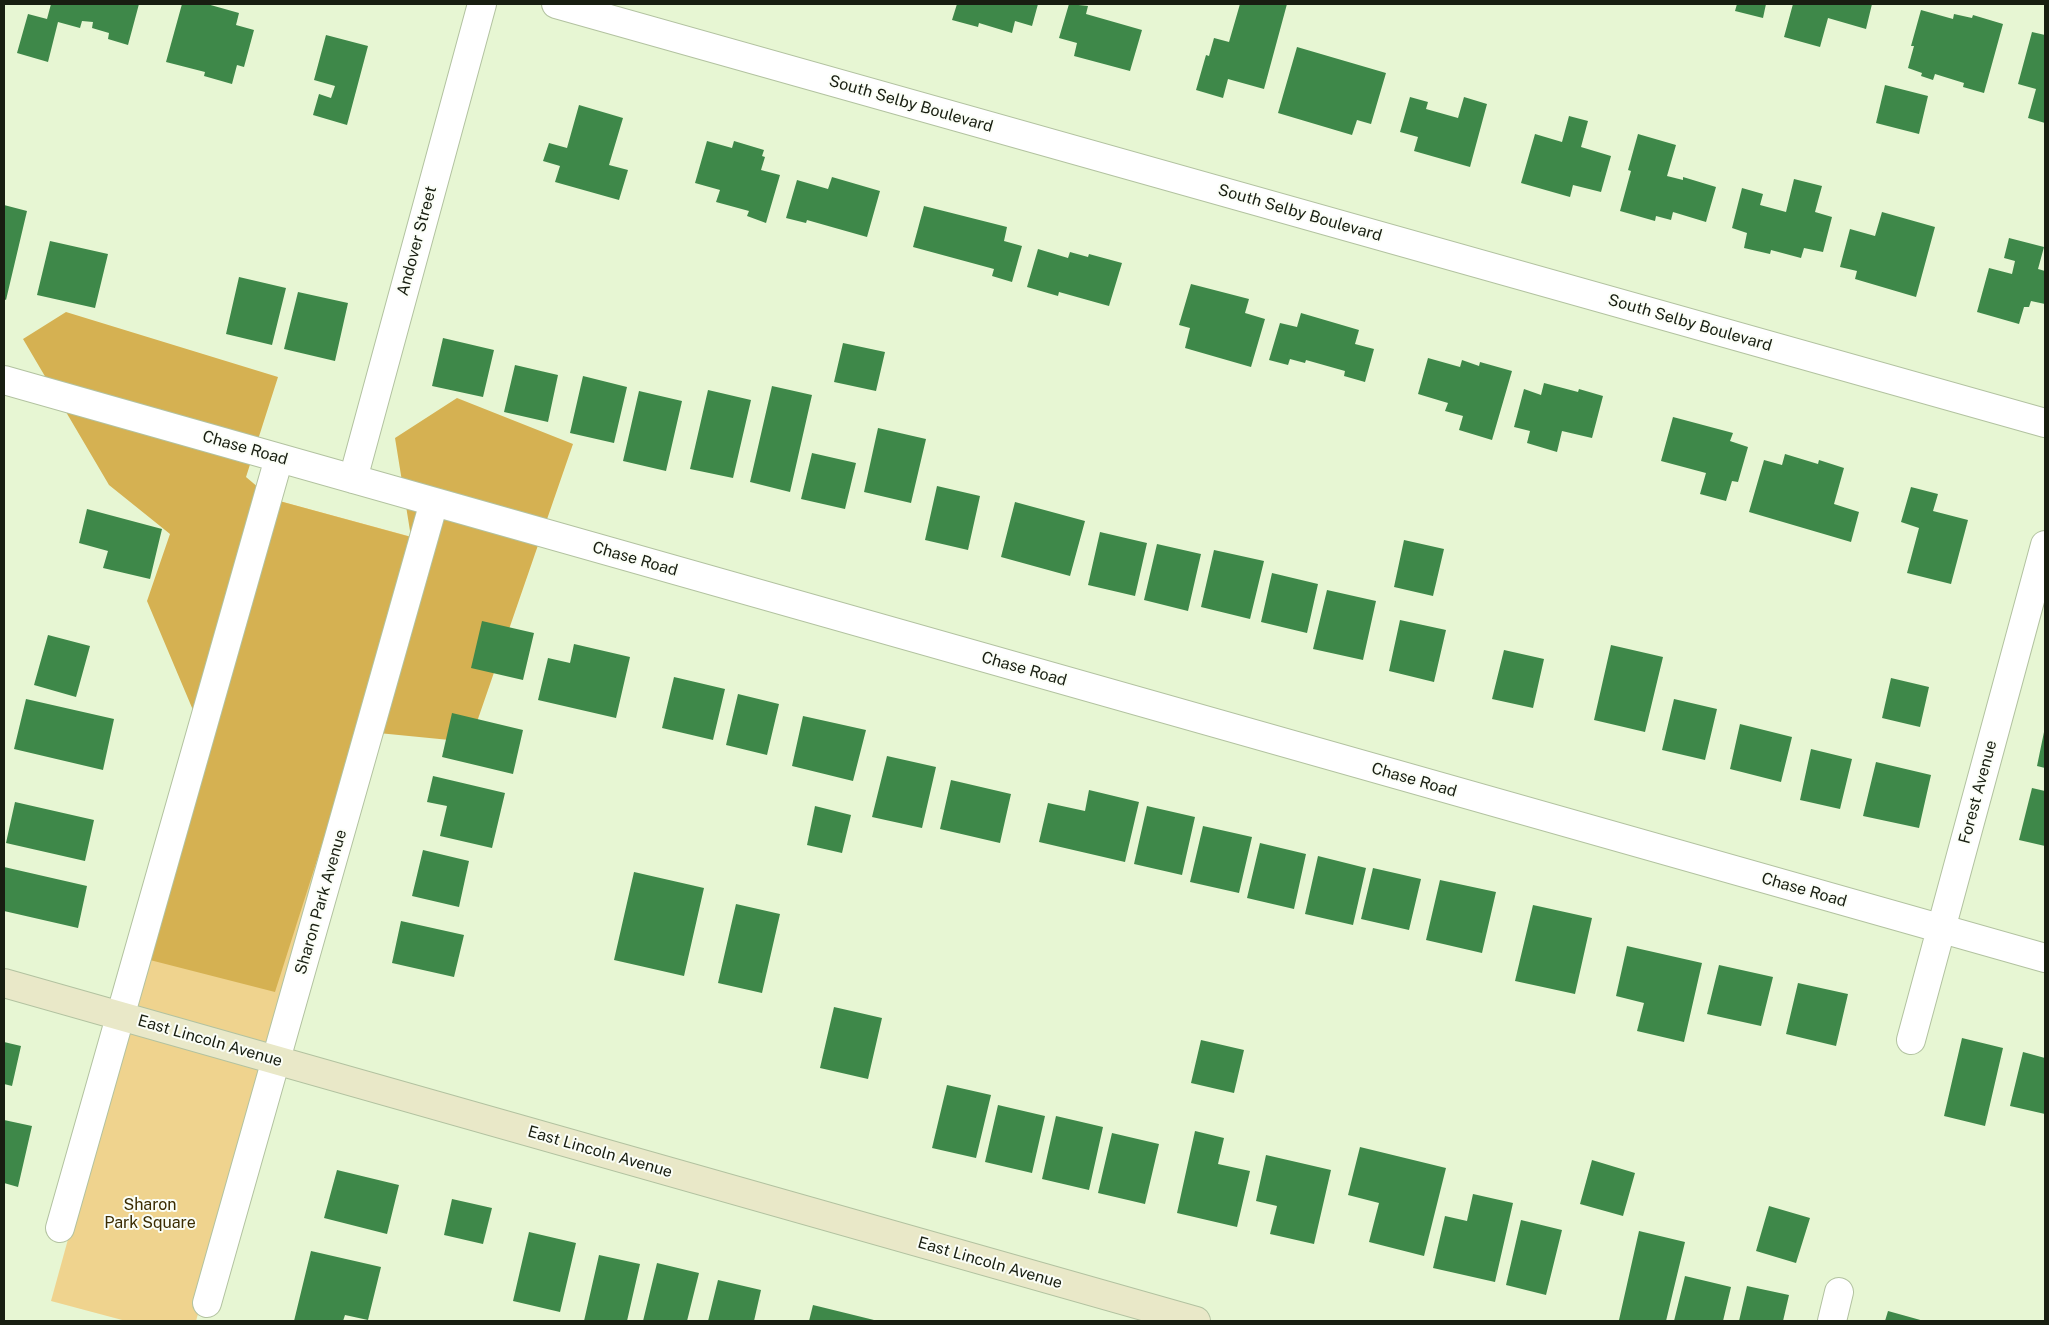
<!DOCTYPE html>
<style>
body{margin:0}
#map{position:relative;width:2049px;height:1325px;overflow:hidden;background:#e7f6d3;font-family:"Public Sans",sans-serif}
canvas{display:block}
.frame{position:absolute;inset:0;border:5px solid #181e11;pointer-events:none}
</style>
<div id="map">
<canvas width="2049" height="1325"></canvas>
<div class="frame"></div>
</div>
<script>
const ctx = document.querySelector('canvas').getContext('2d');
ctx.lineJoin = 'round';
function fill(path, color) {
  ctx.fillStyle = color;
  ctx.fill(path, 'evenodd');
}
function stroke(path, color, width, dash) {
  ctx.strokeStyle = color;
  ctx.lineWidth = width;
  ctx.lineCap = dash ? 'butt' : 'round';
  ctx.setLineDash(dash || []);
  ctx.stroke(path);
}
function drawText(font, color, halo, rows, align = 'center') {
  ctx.font = font + ' "Public Sans",sans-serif';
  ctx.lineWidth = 4;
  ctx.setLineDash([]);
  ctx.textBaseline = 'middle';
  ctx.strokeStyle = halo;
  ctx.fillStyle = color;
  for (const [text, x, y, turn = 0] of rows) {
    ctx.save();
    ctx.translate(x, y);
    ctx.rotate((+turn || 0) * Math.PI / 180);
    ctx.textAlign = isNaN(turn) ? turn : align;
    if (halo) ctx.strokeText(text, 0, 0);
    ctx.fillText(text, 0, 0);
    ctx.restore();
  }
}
fill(new Path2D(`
 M 272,499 L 412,537 L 196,1321 L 126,1321 L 51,1301 Z`), '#efd38e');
fill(new Path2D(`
 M 66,312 L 278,377 L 246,477 L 272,499 L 411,537 L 395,438 L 457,398 L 573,444 L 470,742 L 358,731 L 275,992 L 146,959 L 206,741 L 147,601 L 170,534 L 109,485 L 23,339 Z`), '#d5b152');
fill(new Path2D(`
 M 51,4 L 139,4 L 128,45 L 108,39 L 109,33 L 92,28 L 93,22 L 82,21 L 80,28 L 58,22 L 48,62 L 17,53 L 28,14 L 47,19 Z
 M 182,4 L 207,4 L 239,13 L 236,25 L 254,30 L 244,67 L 237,65 L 232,84 L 204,76 L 205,72 L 166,62 Z
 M 957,4 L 1038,4 L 1032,26 L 1015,21 L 1012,33 L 979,23 L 978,27 L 952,20 Z
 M 1069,4 L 1088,6 L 1086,14 L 1142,30 L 1130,71 L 1074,56 L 1077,43 L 1059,38 Z
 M 1240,4 L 1287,4 L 1264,89 L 1228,79 L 1223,98 L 1196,90 L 1206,55 L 1209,56 L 1214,38 L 1229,42 Z
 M 1737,4 L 1766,4 L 1763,18 L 1735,11 Z
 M 1793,4 L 1872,4 L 1866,29 L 1828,18 L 1820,47 L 1784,37 Z
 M 1921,10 L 1953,19 L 1954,14 L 1972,18 L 1973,15 L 2003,24 L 1984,93 L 1963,87 L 1964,83 L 1935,74 L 1933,80 L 1921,76 L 1922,73 L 1908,68 L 1914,46 L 1911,46 Z
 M 2032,32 L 2045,35 L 2045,123 L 2028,118 L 2036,89 L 2018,84 Z
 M 326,35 L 368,46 L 347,125 L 313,115 L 319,94 L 331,98 L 335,86 L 314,80 Z
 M 1297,47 L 1386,73 L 1371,124 L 1357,120 L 1352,135 L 1278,113 Z
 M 1885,85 L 1928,96 L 1919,134 L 1876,123 Z
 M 1410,97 L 1428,102 L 1426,109 L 1458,118 L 1464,97 L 1487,104 L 1470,167 L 1414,151 L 1418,137 L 1400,132 Z
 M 579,105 L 623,118 L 609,165 L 628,170 L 619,200 L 555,182 L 560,166 L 543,161 L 549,143 L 567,148 Z
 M 1569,116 L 1588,121 L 1581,147 L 1611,156 L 1601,192 L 1573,185 L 1570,197 L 1521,183 L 1535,134 L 1562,142 Z
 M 1638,134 L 1676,145 L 1667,176 L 1683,180 L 1683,177 L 1716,187 L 1706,222 L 1673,212 L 1671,220 L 1656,216 L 1655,221 L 1620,211 L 1631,171 L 1628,170 Z
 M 707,141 L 732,148 L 734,141 L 764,150 L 762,156 L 765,157 L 761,170 L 780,175 L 766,223 L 747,216 L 749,211 L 716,202 L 720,190 L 695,183 Z
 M 832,177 L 880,191 L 867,237 L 807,220 L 806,223 L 786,218 L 797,180 L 828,189 Z
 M 1794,179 L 1822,186 L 1815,212 L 1832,217 L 1823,252 L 1804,248 L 1801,258 L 1771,250 L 1770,254 L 1744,248 L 1747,233 L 1732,228 L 1742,188 L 1763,194 L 1760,205 L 1786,212 Z
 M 4,205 L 27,211 L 6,300 L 4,299 Z
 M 924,206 L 1007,227 L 1004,241 L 1022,246 L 1012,282 L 992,276 L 994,269 L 913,247 Z
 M 1882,212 L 1935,227 L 1916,297 L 1855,279 L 1857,271 L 1840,267 L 1850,229 L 1875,236 Z
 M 2009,238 L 2044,247 L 2038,269 L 2045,271 L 2045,304 L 2031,301 L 2029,307 L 2024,307 L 2019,324 L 1977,312 L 1989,268 L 2012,274 L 2015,261 L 2004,258 Z
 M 50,241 L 108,254 L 95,308 L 37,295 Z
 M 1038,249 L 1068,258 L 1070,252 L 1088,257 L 1089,254 L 1122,263 L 1109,306 L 1059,292 L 1058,296 L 1027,287 Z
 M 239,277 L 286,288 L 272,345 L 226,334 Z
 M 1191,284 L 1249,299 L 1245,313 L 1265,319 L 1251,367 L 1185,348 L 1190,328 L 1179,325 Z
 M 298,292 L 348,303 L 335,361 L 284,349 Z
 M 1301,313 L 1359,330 L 1355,344 L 1374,349 L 1365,382 L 1344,376 L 1345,371 L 1306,360 L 1305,363 L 1290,359 L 1288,365 L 1269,360 L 1280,323 L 1297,327 Z
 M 443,338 L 494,350 L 483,397 L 432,386 Z
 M 843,343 L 885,352 L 876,391 L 834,382 Z
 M 1428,358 L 1460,367 L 1462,360 L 1479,366 L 1480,362 L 1512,371 L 1492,440 L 1459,430 L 1463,416 L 1445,411 L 1448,403 L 1418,394 Z
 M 515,365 L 558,375 L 548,422 L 504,412 Z
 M 583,376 L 627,387 L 614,443 L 570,433 Z
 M 1544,383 L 1578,392 L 1579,389 L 1603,396 L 1592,438 L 1562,431 L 1557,452 L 1527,443 L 1530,431 L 1514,427 L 1524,389 L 1541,395 Z
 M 772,386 L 812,395 L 790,492 L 750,482 Z
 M 708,390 L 751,400 L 733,478 L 690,469 Z
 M 639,391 L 682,401 L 666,471 L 623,461 Z
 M 1673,417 L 1733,433 L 1730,441 L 1748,447 L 1738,482 L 1732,481 L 1726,501 L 1700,494 L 1706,473 L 1661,461 Z
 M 878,428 L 926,439 L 911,503 L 864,492 Z
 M 812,453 L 856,463 L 845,509 L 801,499 Z
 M 1785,454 L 1818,464 L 1819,460 L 1844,468 L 1834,504 L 1859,512 L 1851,542 L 1749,512 L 1764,460 L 1782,465 Z
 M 937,486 L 980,496 L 968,550 L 925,540 Z
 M 1911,487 L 1938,494 L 1933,511 L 1968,520 L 1951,584 L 1907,573 L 1919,528 L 1901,522 Z
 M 1015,502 L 1085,521 L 1070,576 L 1001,557 Z
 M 87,509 L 162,529 L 150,579 L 103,568 L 108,551 L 79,543 Z
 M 1100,532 L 1147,543 L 1135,596 L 1088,585 Z
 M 1404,540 L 1444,549 L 1433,596 L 1394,587 Z
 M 1157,544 L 1201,554 L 1188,611 L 1144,600 Z
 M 1214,550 L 1264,561 L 1250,619 L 1201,607 Z
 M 1272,573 L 1318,584 L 1307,633 L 1261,622 Z
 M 1327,590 L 1376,601 L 1363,660 L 1313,649 Z
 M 1400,620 L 1446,630 L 1434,682 L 1389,671 Z
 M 482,621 L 534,633 L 523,680 L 471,668 Z
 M 48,635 L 90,646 L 76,697 L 34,685 Z
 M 574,644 L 630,657 L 616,718 L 538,700 L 548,658 L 570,663 Z
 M 1611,645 L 1663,657 L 1645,732 L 1594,720 Z
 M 1504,650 L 1544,659 L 1533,708 L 1492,699 Z
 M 674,677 L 725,689 L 713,740 L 662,728 Z
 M 1891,678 L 1929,687 L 1920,727 L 1882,718 Z
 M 738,694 L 779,704 L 767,755 L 726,745 Z
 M 26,699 L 114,719 L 103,770 L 14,749 Z
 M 1674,699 L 1717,709 L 1705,760 L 1662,750 Z
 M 452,713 L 523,730 L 513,774 L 442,757 Z
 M 803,716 L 866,730 L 853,781 L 792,766 Z
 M 1740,724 L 1792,737 L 1781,782 L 1730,769 Z
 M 2044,732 L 2045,732 L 2045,768 L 2037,766 Z
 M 1811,749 L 1852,759 L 1840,809 L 1800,800 Z
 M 887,756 L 936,767 L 922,828 L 872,817 Z
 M 1876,762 L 1931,775 L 1919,828 L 1863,816 Z
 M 433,776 L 505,793 L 492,848 L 440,836 L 447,806 L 427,802 Z
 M 951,780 L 1011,794 L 1000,843 L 940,829 Z
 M 2032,788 L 2045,791 L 2045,846 L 2019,840 Z
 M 1089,790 L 1139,802 L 1125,862 L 1039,842 L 1048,803 L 1085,811 Z
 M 15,802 L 94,820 L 85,861 L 6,843 Z
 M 815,806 L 851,815 L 842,853 L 807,845 Z
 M 1147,806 L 1195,817 L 1182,875 L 1134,864 Z
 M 1203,826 L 1252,837 L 1239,893 L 1190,882 Z
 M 1260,843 L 1306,854 L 1294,909 L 1247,898 Z
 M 423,850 L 469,861 L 459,907 L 412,896 Z
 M 1318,856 L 1366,868 L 1353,925 L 1305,914 Z
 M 4,867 L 87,886 L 78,928 L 4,911 Z
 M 1373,868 L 1421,879 L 1409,930 L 1361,919 Z
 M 634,872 L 704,888 L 684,976 L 614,960 Z
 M 1440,880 L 1496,892 L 1482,953 L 1426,940 Z
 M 736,904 L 780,914 L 762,993 L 718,983 Z
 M 1533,905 L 1592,918 L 1575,994 L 1515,981 Z
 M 401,921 L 464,935 L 454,977 L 392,963 Z
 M 1627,946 L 1702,963 L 1684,1042 L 1637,1031 L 1644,1003 L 1616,996 Z
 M 1719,965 L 1773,977 L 1761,1026 L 1707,1014 Z
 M 1798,983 L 1848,994 L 1836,1046 L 1786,1034 Z
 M 834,1007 L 882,1018 L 868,1079 L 820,1068 Z
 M 1962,1038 L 2003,1048 L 1985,1126 L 1944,1116 Z
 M 1201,1040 L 1244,1050 L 1234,1093 L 1191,1083 Z
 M 4,1042 L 21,1046 L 12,1086 L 4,1084 Z
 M 2023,1052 L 2045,1058 L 2045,1114 L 2010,1106 Z
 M 947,1085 L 991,1095 L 976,1158 L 932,1148 Z
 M 998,1105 L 1045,1116 L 1032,1173 L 985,1162 Z
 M 1056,1116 L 1103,1127 L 1089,1190 L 1042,1179 Z
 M 4,1120 L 32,1126 L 18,1187 L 4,1183 Z
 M 1195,1131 L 1224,1138 L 1218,1164 L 1250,1171 L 1237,1227 L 1177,1213 Z
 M 1112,1133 L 1159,1144 L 1145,1204 L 1098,1193 Z
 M 1360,1147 L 1446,1168 L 1424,1256 L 1369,1242 L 1379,1203 L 1348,1195 Z
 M 1266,1155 L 1331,1170 L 1314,1244 L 1270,1234 L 1277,1206 L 1256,1201 Z
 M 1592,1160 L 1635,1173 L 1623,1216 L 1580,1204 Z
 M 337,1170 L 399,1185 L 387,1234 L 324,1218 Z
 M 1473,1194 L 1513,1203 L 1495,1282 L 1433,1268 L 1445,1216 L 1467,1221 Z
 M 452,1199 L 492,1208 L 483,1244 L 444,1235 Z
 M 1769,1206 L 1810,1218 L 1796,1263 L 1756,1251 Z
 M 1521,1220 L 1562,1230 L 1546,1295 L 1506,1285 Z
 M 1639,1231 L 1685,1242 L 1666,1321 L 1619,1320 Z
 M 529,1232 L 576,1243 L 560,1312 L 513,1301 Z
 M 311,1251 L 381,1267 L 368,1320 L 345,1315 L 343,1321 L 294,1321 Z
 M 599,1255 L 640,1264 L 627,1321 L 584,1321 Z
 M 657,1263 L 699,1273 L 687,1321 L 643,1321 Z
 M 1685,1276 L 1731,1287 L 1723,1321 L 1674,1321 Z
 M 718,1280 L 761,1290 L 754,1321 L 708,1321 Z
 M 1747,1286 L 1789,1295 L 1783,1321 L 1739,1321 Z
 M 813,1305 L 874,1320 L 874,1321 L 809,1321 Z
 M 1888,1311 L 1924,1321 L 1885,1321 Z`), '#3e8849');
const street = new Path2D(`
 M 556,4 L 2045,423
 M 4,380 L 2045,958
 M 353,479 L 482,4
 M 1911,1040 L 2045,545
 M 60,1228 L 279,458
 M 207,1303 L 434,502
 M 1832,1321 L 1839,1292`);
const secondary = new Path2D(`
 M 4,983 L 1196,1321`);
stroke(street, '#b2c2a0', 30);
stroke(secondary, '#b2c2a0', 30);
stroke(street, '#fff', 28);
stroke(secondary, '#e9e8c8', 28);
drawText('16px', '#181e11', '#fbfef7', [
 ["South Selby Boulevard",911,104,16],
 ["South Selby Boulevard",1300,213,16],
 ["Andover Street",417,241,-75],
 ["South Selby Boulevard",1690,323,16],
 ["Chase Road",245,448,16],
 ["Chase Road",635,559,16],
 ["Chase Road",1024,669,16],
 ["Chase Road",1414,780,16],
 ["Forest Avenue",1978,792,-75],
 ["Chase Road",1804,890,16],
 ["Sharon Park Avenue",321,902,-74],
 ["East Lincoln Avenue",210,1041,16],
 ["East Lincoln Avenue",600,1152,16],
 ["East Lincoln Avenue",990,1263,16]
]);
drawText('16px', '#3b2c02', '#fbfef7', [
 ["Sharon",150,1205],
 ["Park Square",150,1223]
]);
</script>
